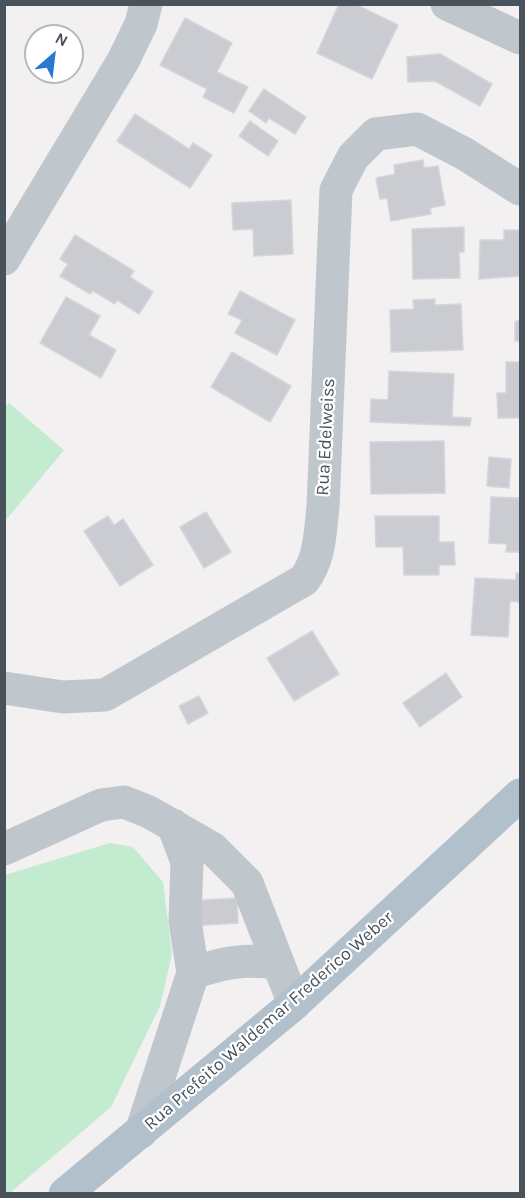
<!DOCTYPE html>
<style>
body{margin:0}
#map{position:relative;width:525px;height:1198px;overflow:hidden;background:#f2f0f0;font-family:Karla,sans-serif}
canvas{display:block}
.frame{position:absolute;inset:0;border:6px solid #49535b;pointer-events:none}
.north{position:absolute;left:24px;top:24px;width:60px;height:60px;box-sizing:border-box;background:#fff;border:2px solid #b6babd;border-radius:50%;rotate:28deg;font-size:16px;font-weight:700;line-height:24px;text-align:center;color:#49535b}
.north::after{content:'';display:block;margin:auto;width:21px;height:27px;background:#2979d2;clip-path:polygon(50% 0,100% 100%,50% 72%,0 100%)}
</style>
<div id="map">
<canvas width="525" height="1198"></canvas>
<div class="frame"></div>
<div class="north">N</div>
</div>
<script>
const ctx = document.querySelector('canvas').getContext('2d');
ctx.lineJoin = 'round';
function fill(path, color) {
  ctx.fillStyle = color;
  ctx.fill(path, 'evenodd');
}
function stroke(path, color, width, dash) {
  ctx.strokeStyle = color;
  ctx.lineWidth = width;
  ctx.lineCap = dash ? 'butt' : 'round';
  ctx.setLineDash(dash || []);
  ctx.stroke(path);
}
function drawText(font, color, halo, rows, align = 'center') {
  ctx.font = font + ' Karla,sans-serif';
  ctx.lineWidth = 4.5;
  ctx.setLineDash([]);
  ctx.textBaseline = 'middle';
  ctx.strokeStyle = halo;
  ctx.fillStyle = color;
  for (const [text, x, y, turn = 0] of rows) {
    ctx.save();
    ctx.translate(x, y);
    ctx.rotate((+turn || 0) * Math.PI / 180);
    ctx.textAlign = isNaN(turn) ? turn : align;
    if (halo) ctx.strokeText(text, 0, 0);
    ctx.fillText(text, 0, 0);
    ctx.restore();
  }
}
fill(new Path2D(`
 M 9,403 L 64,450 L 5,521 L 4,408 Z
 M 110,843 L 133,847 L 163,882 L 172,954 L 160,1006 L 111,1107 L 10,1193 L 5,1193 L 5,875 Z`), '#c2ebd0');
const building = new Path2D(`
 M 339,4 L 355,4 L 398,25 L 372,79 L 317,53 Z
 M 185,18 L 232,43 L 217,72 L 248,87 L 234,113 L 203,97 L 207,89 L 160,65 Z
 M 440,54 L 492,84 L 480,106 L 435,81 L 408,82 L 407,57 Z
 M 264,89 L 306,117 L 295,134 L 269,118 L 266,123 L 249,111 Z
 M 135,114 L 189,149 L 193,143 L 212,155 L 190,188 L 117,141 Z
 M 250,121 L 278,141 L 268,156 L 239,136 Z
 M 423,160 L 424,168 L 438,166 L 445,205 L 430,208 L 431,214 L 391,221 L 387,198 L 380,199 L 376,178 L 395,174 L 394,165 Z
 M 291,200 L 293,254 L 254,256 L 253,229 L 233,230 L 232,203 Z
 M 464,227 L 464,252 L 459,252 L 460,278 L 413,279 L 412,229 Z
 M 504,230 L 520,230 L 520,276 L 479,279 L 480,240 L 504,240 Z
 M 75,235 L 134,271 L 130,277 L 153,292 L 139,314 L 117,300 L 115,304 L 93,291 L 90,294 L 60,276 L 68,264 L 60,259 Z
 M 240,291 L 295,320 L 277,355 L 235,333 L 242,320 L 228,314 Z
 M 66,297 L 100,316 L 89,335 L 116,350 L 101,378 L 40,343 Z
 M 435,299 L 435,305 L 461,304 L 463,350 L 391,352 L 390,310 L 414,309 L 413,300 Z
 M 520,320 L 520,341 L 515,341 L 515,322 Z
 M 232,352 L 291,386 L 270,422 L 211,387 Z
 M 506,362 L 520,362 L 520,418 L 498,418 L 497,393 L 506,393 Z
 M 389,371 L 454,374 L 452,417 L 471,418 L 470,426 L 370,422 L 371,399 L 388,400 Z
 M 444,441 L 445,493 L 371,494 L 370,442 Z
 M 489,457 L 511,459 L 509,488 L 487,486 Z
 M 491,497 L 520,498 L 520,552 L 506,552 L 507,544 L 489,543 Z
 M 206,512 L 231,552 L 204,568 L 180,527 Z
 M 108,516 L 114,525 L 123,519 L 153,565 L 120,586 L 84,531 Z
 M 375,516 L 439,516 L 439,542 L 454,542 L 455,565 L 439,565 L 439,575 L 404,575 L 403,547 L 376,547 Z
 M 516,573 L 520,573 L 520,602 L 510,601 L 508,637 L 471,635 L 475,578 L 516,580 Z
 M 312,631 L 339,674 L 294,701 L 267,658 Z
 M 446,673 L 462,697 L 420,727 L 403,703 Z
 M 199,696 L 208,713 L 188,724 L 179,706 Z
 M 237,898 L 238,923 L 192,926 L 190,901 Z`);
fill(building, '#caccd2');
stroke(building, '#d4d6da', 1.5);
stroke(new Path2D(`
 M 447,4 L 520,38
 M 4,259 L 123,61 L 141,24 L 146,4
 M 4,688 L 63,697 L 105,695 L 304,580 C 320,559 320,533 323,507 L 336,190 L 353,157 L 376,134 L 417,129 L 465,154 L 520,189
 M 4,849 L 101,805 L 124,802 L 149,812 L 212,848 L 247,883 L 294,1004
 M 193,973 C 225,962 244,959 278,963
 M 141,1132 L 193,973 L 185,921 L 187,862 L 173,825`), '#bfc7cd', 33);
stroke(new Path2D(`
 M 65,1194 L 294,1004 L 520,795`), '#b2c0cc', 33);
drawText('18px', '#49535b', '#fff', [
 ["Rua Edelweiss",326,437,-87],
 ["Rua Prefeito Waldemar Frederico Weber",269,1021,-41]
]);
</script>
